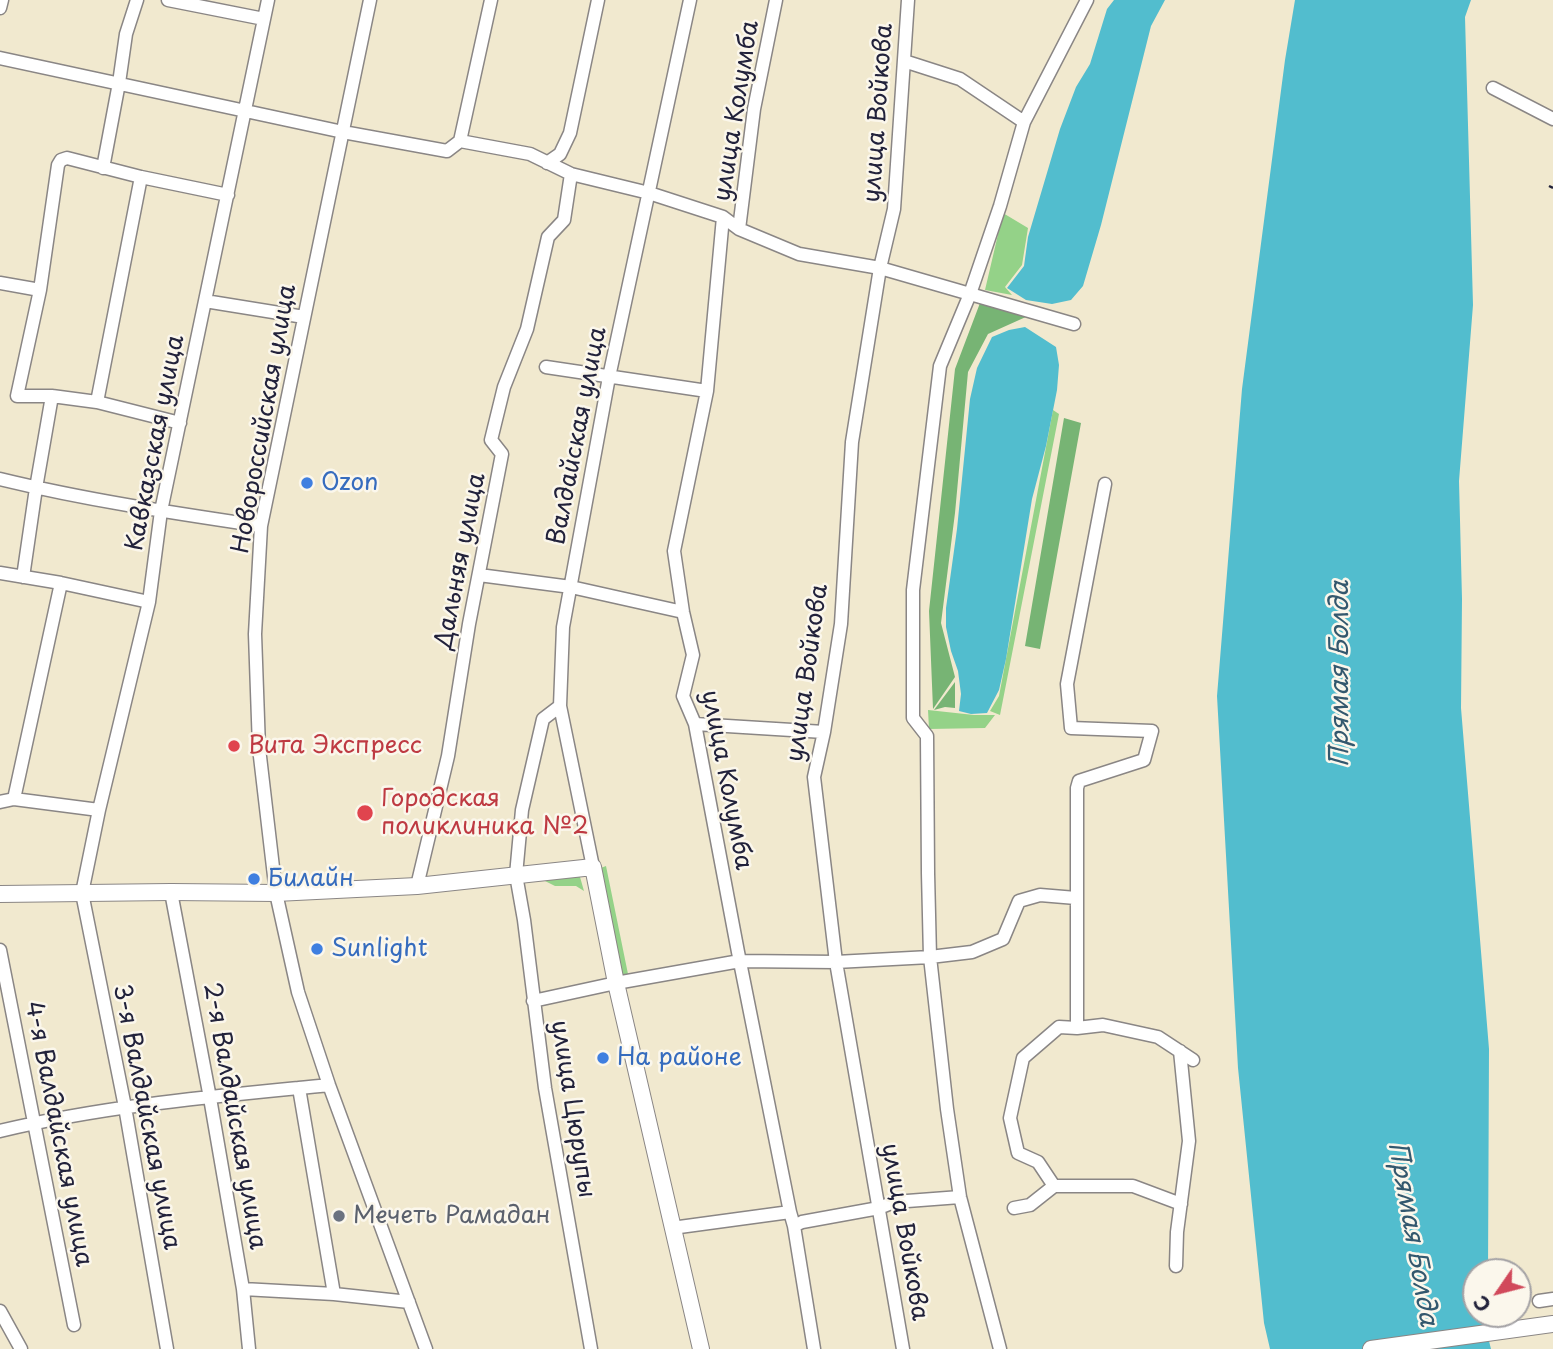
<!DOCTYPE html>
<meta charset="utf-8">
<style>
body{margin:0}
#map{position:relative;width:1553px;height:1349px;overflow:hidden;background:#f1e9cf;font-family:"Playpen Sans",sans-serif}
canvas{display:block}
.north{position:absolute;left:1462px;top:1258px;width:70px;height:70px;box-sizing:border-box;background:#fbf7ec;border:2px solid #a4a2a5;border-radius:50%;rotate:235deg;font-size:19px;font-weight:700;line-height:28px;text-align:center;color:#22223b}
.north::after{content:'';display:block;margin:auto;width:24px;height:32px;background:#d1495b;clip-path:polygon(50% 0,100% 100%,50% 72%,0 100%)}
</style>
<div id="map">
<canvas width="1553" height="1349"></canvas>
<div class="north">С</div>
</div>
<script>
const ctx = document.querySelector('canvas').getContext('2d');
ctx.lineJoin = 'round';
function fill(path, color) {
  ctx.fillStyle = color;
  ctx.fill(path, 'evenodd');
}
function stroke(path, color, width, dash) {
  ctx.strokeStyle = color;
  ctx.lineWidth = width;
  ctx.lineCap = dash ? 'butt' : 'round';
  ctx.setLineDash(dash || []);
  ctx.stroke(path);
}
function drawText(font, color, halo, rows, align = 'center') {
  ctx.font = font + ' "Playpen Sans",sans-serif';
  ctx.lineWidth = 5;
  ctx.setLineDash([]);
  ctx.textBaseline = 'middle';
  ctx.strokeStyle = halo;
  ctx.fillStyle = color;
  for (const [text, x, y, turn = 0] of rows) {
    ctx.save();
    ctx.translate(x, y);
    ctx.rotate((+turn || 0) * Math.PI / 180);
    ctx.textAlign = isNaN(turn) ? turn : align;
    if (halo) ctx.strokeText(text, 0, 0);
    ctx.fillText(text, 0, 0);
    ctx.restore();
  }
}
fill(new Path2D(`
 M 1003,213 L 1028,228 L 1022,265 L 1005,287 L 1012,295 L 985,290 Z
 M 1053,410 L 1059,414 L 1000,715 L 990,711 L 999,696 Z
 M 928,710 L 974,715 L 995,715 L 985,728 L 929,729 Z
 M 606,866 L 628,974 L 621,974 L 618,954 L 598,869 Z
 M 537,877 L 580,877 L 584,891 L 576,886 L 555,886 Z`), '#94d288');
fill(new Path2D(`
 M 980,303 L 1028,316 L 988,334 L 968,372 L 955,513 L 941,623 L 955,677 L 933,709 L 929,611 L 955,369 Z
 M 1064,418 L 1081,423 L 1040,649 L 1025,646 Z
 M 955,682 L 955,708 L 945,707 L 934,710 Z`), '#77b474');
fill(new Path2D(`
 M 1114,0 L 1165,0 L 1151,26 L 1101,225 L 1083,286 L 1071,300 L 1052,304 L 1026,300 L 1007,288 L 1024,266 L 1028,237 L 1060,129 L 1076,87 L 1090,64 L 1107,9 Z
 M 1295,0 L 1471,0 L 1465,17 L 1473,305 L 1459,481 L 1462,599 L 1461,708 L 1489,1049 L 1488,1272 L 1476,1272 L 1476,1314 L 1488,1314 L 1488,1337 L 1491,1349 L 1270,1349 L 1264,1323 L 1238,1068 L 1217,696 L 1242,389 L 1285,60 Z
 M 1025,327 L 1056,347 L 1059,365 L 1057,390 L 1046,446 L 1032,499 L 1006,659 L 999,690 L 987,713 L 971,714 L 959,711 L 961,694 L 958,671 L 951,651 L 946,627 L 946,608 L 957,529 L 970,399 L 977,368 L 992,337 L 1009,330 Z`), '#52bdce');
const minor = new Path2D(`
 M 168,0 L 264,19
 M 370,0 L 261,526 L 255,634 L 259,748 L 276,893 L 298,992 L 329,1085 L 426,1349
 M 0,8 L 2,0
 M 0,58 L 343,132 L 447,151 L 460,141 L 530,154 L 571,174 L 649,193 L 723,217 L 739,229 L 799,254 L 880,268 L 1074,324
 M 904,61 L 960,79 L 1024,122
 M 1493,88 L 1553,119
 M 460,141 L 491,0
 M 547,163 L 560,154 L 570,133 L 598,0
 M 103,168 L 119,83 L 126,34 L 137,0
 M 723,217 L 707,391 L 674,551 L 683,612 L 693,655 L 683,696 L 695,724 L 738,952 L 790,1212 L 794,1226 L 814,1349
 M 739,229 L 754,109 L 776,0
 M 0,283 L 40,290
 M 205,301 L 304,317
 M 546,367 L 707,391
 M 97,402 L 141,177
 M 180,423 L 97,402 L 52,396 L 17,396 L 40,290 L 58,165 L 61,160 L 67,158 L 141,177 L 228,195
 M 0,479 C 86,500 174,513 261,526
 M 0,573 L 61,583 L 149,602
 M 479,575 L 571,587 L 683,612
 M 23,577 L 36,488 L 52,396
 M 560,706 L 593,867
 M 695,724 L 824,732
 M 14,799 L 61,583
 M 0,802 L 14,799 L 99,810
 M 417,886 L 448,756 L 469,624 L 502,454 L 491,440 L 504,387 L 527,329 L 548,237 L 564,220 L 571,174
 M 171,892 L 210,1098 L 243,1289 L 249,1349
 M 0,950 L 74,1325
 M 533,1001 L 616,983 L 740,961 L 836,962 L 930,957 L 972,952 L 1003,939 L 1019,901 L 1040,895 L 1076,898
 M 1077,1028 L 1077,788 L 1079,781 L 1144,760 L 1152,731 L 1071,728 L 1067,684 L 1105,484
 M 299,1088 L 334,1294
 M 0,1131 C 108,1105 219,1096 329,1085
 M 1054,1186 L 1038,1162 L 1018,1153 L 1010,1118 L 1023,1058 L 1059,1027 L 1077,1028 L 1103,1025 L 1158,1037 L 1193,1060
 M 1014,1208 L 1030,1205 L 1054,1186 L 1133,1186 L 1181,1204
 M 794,1226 L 802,1222 L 879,1208 L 894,1202 L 960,1197
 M 672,1228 L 790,1212
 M 1176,1266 L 1177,1232 L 1189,1141 L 1180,1051
 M 243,1289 L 334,1294 L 409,1302
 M 1539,1301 L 1553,1299
 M 0,1311 L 21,1349
 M 167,1349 L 125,1107 L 82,893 L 99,810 L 149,602 L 161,511 L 268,0
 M 591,1349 L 545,1088 L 524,920 L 516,875 L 522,810 L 543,719 L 560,706 L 563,627 L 609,377 L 690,0
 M 903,1349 L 836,962 L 814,777 L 824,732 L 841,624 L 852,442 L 880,268 L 894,209 L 908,0
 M 1000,1349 L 960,1197 L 947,1109 L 930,957 L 928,873 L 927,736 L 913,718 L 913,590 L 940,366 L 970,294 L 1000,206 L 1024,122 L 1087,0`);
const major = new Path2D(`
 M 0,894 L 171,892 L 276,893 L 417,886 L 593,867 L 616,983 L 701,1349
 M 1371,1349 L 1553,1324`);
stroke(minor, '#8a8685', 15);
stroke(major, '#8a8685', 18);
stroke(minor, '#fff', 12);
stroke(major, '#fff', 16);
stroke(new Path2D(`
 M 1549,186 L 1553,188`), '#22223b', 2.5, [10, 5]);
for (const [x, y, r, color] of [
 [307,483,7,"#3f7fe0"],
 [234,746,7,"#e0444e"],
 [365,813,9,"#e0444e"],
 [254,879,7,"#3f7fe0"],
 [317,949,7,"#3f7fe0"],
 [603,1058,7,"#3f7fe0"],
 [339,1216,7,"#6b7280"]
]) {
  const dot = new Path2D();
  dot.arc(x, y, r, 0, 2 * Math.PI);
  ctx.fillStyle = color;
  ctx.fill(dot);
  stroke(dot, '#fbf7ec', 2.5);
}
drawText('24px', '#22223b', '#fbf7ec', [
 ["улица Колумба",737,111,-81],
 ["улица Войкова",879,113,-86],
 ["Новороссийская улица",265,419,-80],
 ["Валдайская улица",578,436,-79],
 ["Кавказская улица",156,443,-79],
 ["Дальняя улица",461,561,-79],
 ["улица Войкова",808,673,-82],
 ["улица Колумба",726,780,79],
 ["улица Цюрупы",572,1109,81],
 ["2-я Валдайская улица",234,1116,80],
 ["3-я Валдайская улица",146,1117,79],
 ["4-я Валдайская улица",58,1134,79],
 ["улица Войкова",904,1232,80]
]);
drawText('24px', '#366cbe', '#fbf7ec', [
 ["Ozon",321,483],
 ["Билайн",268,879],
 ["Sunlight",331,949],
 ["На районе",617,1058]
], 'left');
drawText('24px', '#be3a42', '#fbf7ec', [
 ["Вита Экспресс",248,746],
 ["Городская",381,799],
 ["поликлиника №2",381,827]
], 'left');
drawText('24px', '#5b616d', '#fbf7ec', [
 ["Мечеть Рамадан",353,1216]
], 'left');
drawText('italic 26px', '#33586e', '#fbf7ec', [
 ["Прямая Болда",1341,674,-90],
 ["Прямая Болда",1412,1234,80]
]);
</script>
